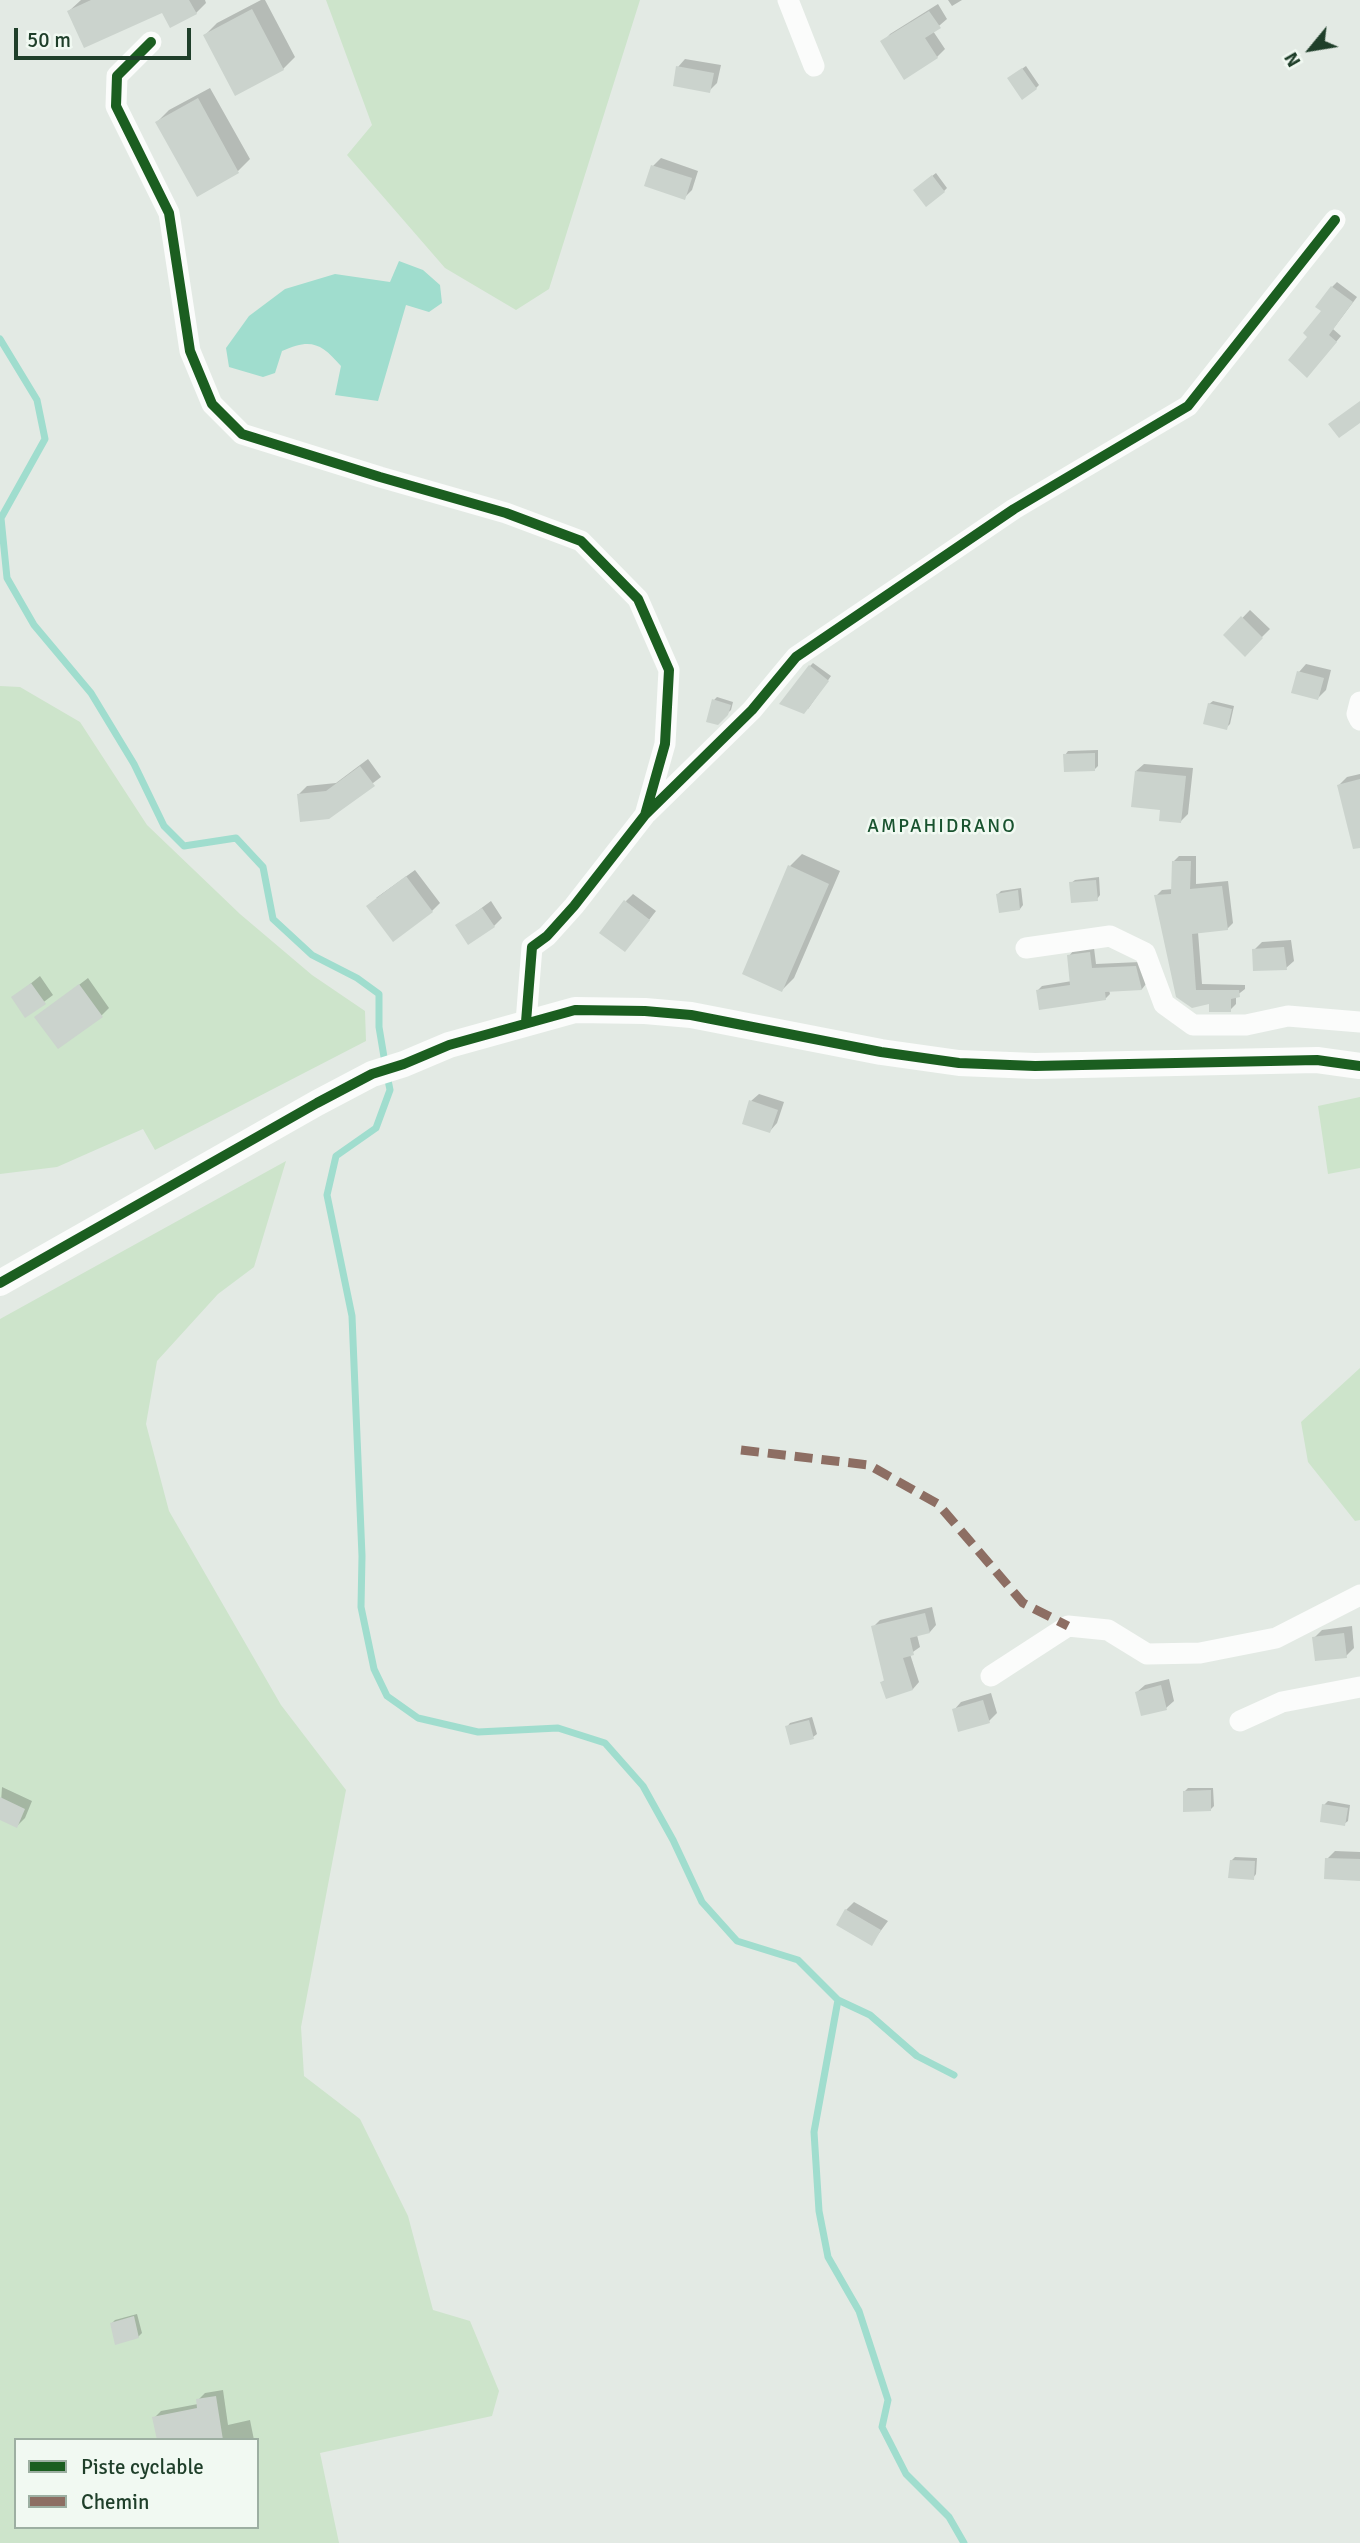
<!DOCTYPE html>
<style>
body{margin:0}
#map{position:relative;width:1360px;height:2543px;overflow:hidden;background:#e3eae4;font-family:Signika,sans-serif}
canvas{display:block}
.legend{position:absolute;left:14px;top:2438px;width:245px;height:91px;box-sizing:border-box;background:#f1f9f2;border:2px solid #9dafa2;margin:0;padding:9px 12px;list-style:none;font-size:21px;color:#1f3f2a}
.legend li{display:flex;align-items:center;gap:14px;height:35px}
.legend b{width:35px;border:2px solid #9dafa2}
.north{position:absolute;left:1276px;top:14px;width:70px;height:70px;-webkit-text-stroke:5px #f1f9f2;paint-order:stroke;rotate:240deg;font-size:19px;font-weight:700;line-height:28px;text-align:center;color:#1f3f2a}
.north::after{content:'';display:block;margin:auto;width:24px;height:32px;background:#1f3f2a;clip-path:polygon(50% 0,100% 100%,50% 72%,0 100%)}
.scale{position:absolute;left:14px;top:28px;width:177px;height:32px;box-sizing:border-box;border:4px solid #1f3f2a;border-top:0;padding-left:9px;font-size:21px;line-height:24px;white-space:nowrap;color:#1f3f2a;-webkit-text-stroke:5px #f1f9f2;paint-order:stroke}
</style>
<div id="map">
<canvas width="1360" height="2543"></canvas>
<ul class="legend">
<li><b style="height:9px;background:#1b5e20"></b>Piste cyclable</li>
<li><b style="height:9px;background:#8d6e63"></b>Chemin</li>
</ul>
<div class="north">N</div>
<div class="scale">50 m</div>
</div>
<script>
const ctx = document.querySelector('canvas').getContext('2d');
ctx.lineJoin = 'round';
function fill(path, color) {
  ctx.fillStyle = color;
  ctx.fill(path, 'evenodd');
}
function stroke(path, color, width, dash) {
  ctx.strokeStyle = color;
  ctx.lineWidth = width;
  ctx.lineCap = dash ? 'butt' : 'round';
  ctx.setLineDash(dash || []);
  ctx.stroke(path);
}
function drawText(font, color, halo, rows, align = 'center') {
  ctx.font = font + ' Signika,sans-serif';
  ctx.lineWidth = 5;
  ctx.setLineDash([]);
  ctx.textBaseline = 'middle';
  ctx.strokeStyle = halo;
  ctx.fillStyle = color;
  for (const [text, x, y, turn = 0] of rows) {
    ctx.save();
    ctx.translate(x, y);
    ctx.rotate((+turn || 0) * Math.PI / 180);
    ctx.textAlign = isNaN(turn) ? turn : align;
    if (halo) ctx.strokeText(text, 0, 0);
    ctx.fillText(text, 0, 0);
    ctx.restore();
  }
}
fill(new Path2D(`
 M 326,0 L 640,0 L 549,289 L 516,310 L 445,268 L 347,155 L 372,125 Z
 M 0,686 L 20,687 L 80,722 L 147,825 L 240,914 L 312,975 L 365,1011 L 366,1041 L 155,1150 L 143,1129 L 57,1167 L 0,1174 Z
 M 1360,1097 L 1360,1168 L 1328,1174 L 1318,1106 Z
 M 286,1161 L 254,1267 L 218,1294 L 157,1361 L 146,1424 L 169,1511 L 281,1705 L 346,1790 L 301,2027 L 304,2076 L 360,2119 L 408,2216 L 433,2310 L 470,2321 L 499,2391 L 492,2416 L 320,2453 L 339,2543 L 0,2543 L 0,1319 ZM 16,2440 L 257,2440 L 257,2527 L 16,2527 Z
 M 1360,1368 L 1360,1520 L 1355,1521 L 1308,1462 L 1301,1422 Z`), '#cde4cb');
fill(new Path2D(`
 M 399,261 L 423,270 L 440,285 L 442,303 L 429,312 L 406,305 L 378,401 L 335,395 L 341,366 C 321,343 311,338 282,351 L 275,373 L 263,377 L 229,367 L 226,348 L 249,316 L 285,289 L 335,274 L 390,282 Z`), '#a0ddce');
fill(new Path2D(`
 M 81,0 L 205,0 L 206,3 L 196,13 L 163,10 L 69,11 Z
 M 261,0 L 265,0 L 295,57 L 283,69 L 205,35 L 217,23 Z
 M 948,0 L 962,0 L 952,6 Z
 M 938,4 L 947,19 L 933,31 L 945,49 L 937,57 L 883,42 L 890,34 Z
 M 685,59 L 721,65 L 717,83 L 709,91 L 678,67 Z
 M 1026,66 L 1039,85 L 1036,88 L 1013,75 Z
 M 210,88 L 250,159 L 238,171 L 197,194 L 157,122 L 169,110 Z
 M 661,158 L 698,171 L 692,190 L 684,198 L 653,166 Z
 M 936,173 L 947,188 L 944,191 L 919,186 Z
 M 1337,282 L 1357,297 L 1333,329 L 1341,336 L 1312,371 L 1309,337 L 1323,311 L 1332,287 Z
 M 1250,610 L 1270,629 L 1245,654 L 1226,635 Z
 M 813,663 L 831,676 L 808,709 L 810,666 Z
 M 1306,664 L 1331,670 L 1326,690 L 1318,698 L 1299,672 Z
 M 717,697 L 733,702 L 731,710 L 717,723 L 714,700 Z
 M 1213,701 L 1234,706 L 1230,724 L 1226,728 L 1209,704 Z
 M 1098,750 L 1098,766 L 1094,770 L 1065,755 L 1068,751 Z
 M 368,759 L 381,777 L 328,817 L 299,794 L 307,786 L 336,783 Z
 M 1144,764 L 1193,768 L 1188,814 L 1180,822 L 1162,808 L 1136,771 Z
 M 1360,774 L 1360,814 L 1339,785 L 1347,777 Z
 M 802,854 L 840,871 L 794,978 L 782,990 L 790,866 Z
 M 1179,856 L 1196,856 L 1196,884 L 1228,881 L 1233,923 L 1227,929 L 1198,932 L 1202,984 L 1245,985 L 1245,989 L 1236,996 L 1236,1004 L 1230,1010 L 1211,1002 L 1193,1006 L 1156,896 L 1162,890 L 1173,889 L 1173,862 Z
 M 415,870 L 440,903 L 432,911 L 376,898 Z
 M 1099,877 L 1100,895 L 1097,899 L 1071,883 L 1075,880 Z
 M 1021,888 L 1023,905 L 1020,909 L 998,894 L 1001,891 Z
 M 633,894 L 656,911 L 632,942 L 626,901 Z
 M 491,901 L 502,918 L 494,926 L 457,926 Z
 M 1291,940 L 1294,961 L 1286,968 L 1254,950 L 1262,942 Z
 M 1094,948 L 1096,964 L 1140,962 L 1146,984 L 1142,989 L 1109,990 L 1110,994 L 1105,999 L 1037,991 L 1042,986 L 1072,981 L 1069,956 L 1073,951 Z
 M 40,976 L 53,995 L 25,1016 L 13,998 Z
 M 88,978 L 109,1008 L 101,1016 L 37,1017 Z
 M 759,1094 L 784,1102 L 777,1123 L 770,1131 L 751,1101 Z
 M 932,1607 L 936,1625 L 930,1632 L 917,1635 L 920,1647 L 910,1654 L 919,1682 L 913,1689 L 882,1682 L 886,1679 L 873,1627 L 880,1620 Z
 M 1352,1626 L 1354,1648 L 1346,1656 L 1314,1638 L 1322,1630 Z
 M 1169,1679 L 1174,1701 L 1166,1708 L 1137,1692 L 1145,1685 Z
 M 991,1693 L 997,1713 L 989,1721 L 954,1710 L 961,1702 Z
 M 812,1717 L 817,1734 L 813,1737 L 787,1727 L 790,1723 Z
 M 2,1787 L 32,1801 L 25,1818 L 17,1826 L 0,1818 Z
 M 1188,1788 L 1213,1788 L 1214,1806 L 1210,1810 L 1184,1792 Z
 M 1328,1801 L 1350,1805 L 1348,1821 L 1344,1824 L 1324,1805 Z
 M 1335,1851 L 1360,1852 L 1360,1879 L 1327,1859 Z
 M 1235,1857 L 1257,1858 L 1256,1874 L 1253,1878 L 1231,1861 Z
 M 854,1902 L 888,1921 L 871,1944 L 846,1910 Z
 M 137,2314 L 142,2333 L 138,2337 L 112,2323 L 115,2320 Z
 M 223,2390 L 228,2425 L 250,2420 L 254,2440 L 159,2440 L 154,2418 L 161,2411 L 198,2404 L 198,2400 L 205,2393 Z`), '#0003');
stroke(new Path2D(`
 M 0,339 L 37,400 L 45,439 L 1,518 L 7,578 L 34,625 L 91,693 L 134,764 L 164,826 L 184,846 L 236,838 L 263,867 L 273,919 L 312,955 L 357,978 L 379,994 L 379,1027 L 385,1063
 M 387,1075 L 390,1090 L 376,1128 L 336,1156 L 327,1195 L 352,1316 L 362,1556 L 361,1607 L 374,1669 L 387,1696 L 418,1718 L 478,1732 L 558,1728 L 605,1743 L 643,1786 L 673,1840 L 702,1902 L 737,1941 L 798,1960 L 838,2000 L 870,2015 L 917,2056 L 954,2075
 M 838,2000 L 814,2132 L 819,2211 L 828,2257 L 859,2311 L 888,2400 L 882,2427 L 906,2474 L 949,2517 L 964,2543`), '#a0ddce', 7);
fill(new Path2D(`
 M 91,0 L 189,0 L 197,14 L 170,28 L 162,13 L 84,48 L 67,11 Z
 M 252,9 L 284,70 L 235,96 L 203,35 Z
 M 929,11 L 941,28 L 925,38 L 938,58 L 904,80 L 880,41 Z
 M 676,66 L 714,73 L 710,93 L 673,86 Z
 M 1022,68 L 1037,89 L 1022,100 L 1007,78 Z
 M 198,98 L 239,173 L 197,197 L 155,122 Z
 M 651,165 L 692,178 L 685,200 L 644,186 Z
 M 932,175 L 945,192 L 926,207 L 913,190 Z
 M 1331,286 L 1353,302 L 1329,335 L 1337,342 L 1307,378 L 1288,360 L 1307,337 L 1303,333 L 1321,311 L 1315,307 Z
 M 1360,401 L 1360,423 L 1339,438 L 1328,424 Z
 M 1241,616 L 1263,638 L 1245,657 L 1223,635 Z
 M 809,665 L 829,681 L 804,714 L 779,704 Z
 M 1297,671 L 1324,678 L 1318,700 L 1291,693 Z
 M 712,699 L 731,705 L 728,715 L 718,725 L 706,722 Z
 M 1208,703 L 1232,709 L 1227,730 L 1203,724 Z
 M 1095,753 L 1095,771 L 1064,772 L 1063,754 Z
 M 360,766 L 375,786 L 329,819 L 300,822 L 297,794 L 326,791 Z
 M 1135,771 L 1186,776 L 1181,823 L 1159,821 L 1160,810 L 1131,807 Z
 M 1360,779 L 1360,848 L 1353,849 L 1337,785 Z
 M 1172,861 L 1191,861 L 1190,889 L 1222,886 L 1228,930 L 1192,934 L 1196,990 L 1239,990 L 1240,997 L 1231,999 L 1231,1012 L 1209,1012 L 1209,1004 L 1192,1008 L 1176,997 L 1154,895 L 1171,894 Z
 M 788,865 L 829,884 L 782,992 L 742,974 Z
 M 406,876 L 433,912 L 393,942 L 366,906 Z
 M 1096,880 L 1098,901 L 1071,903 L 1069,882 Z
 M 1018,890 L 1020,910 L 999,913 L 996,894 Z
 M 624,900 L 650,920 L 625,952 L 599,933 Z
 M 482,908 L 495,927 L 468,945 L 455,925 Z
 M 1284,947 L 1287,970 L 1253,971 L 1252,949 Z
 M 1090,952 L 1092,968 L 1136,966 L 1142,990 L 1105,992 L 1106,1000 L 1039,1010 L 1036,990 L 1070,985 L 1067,955 Z
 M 31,983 L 46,1004 L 25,1018 L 11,997 Z
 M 79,984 L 103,1017 L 58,1049 L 34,1017 Z
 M 749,1100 L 778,1110 L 770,1133 L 742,1124 Z
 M 925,1613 L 930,1633 L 910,1638 L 914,1655 L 903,1658 L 913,1690 L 886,1699 L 880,1682 L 884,1681 L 871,1626 Z
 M 1344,1633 L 1347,1658 L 1315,1661 L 1312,1637 Z
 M 1161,1685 L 1167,1710 L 1141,1716 L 1135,1692 Z
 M 983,1700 L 990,1723 L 958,1732 L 952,1709 Z
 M 809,1720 L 814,1739 L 790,1745 L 785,1726 Z
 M 1211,1790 L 1211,1811 L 1183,1812 L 1183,1791 Z
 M 0,1797 L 25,1809 L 17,1828 L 0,1820 Z
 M 1322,1804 L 1348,1808 L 1345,1826 L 1320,1822 Z
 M 1325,1858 L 1360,1859 L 1360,1881 L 1324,1879 Z
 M 1230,1860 L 1255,1861 L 1254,1880 L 1228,1878 Z
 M 845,1909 L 881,1930 L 872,1946 L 836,1925 Z
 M 134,2316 L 139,2338 L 115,2345 L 110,2323 Z
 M 216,2396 L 223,2440 L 157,2440 L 152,2417 L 197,2408 L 196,2399 Z`), '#cbd3cd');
stroke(new Path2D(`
 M 788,0 L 814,66
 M 151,42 L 117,76 L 116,106 L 169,213 L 190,351 L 212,404 L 242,434 L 380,477 L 506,513 L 581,541 L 638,599 L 669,670 L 665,744 L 645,815 L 574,906 L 547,936 L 532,947 L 526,1022
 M 1360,702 L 1357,714 L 1360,720
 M 647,813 L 752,710 L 796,657 L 1014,509 L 1188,406 L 1335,220
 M 1026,948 L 1110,936 L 1145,953 L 1164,1004 L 1193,1025 L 1246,1025 L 1288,1016 L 1360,1022
 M 991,1676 L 1068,1626 L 1108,1630 L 1147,1654 L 1200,1653 L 1276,1638 L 1360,1595
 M 1240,1721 L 1282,1702 L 1360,1687`), '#fbfcfb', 21);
stroke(new Path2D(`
 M 0,1283 L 317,1103 L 372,1074 L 404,1064 L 449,1045 L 575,1010 L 645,1011 L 691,1015 L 881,1052 L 959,1063 L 1035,1066 L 1317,1060 L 1360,1066`), '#fbfcfb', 26);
stroke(new Path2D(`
 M 741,1450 L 869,1465 L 938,1504 L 1023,1603 L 1068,1626`), '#8d6e63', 9, [18, 9]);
stroke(new Path2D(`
 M 151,42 L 117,76 L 116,106 L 169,213 L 190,351 L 212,404 L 242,434 L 380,477 L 506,513 L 581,541 L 638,599 L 669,670 L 665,744 L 645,815 L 574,906 L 547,936 L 532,947 L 526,1022
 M 645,815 L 752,710 L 796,657 L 1014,509 L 1188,406 L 1335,220
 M 0,1283 L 317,1103 L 372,1074 L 404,1064 L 449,1045 L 575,1010 L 645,1011 L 691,1015 L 881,1052 L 959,1063 L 1035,1066 L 1317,1060 L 1360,1066`), '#1b5e20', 10);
ctx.letterSpacing = '2px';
drawText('19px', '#19532f', '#f1f9f2', [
 ["AMPAHIDRANO",942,827]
]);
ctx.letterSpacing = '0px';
</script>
